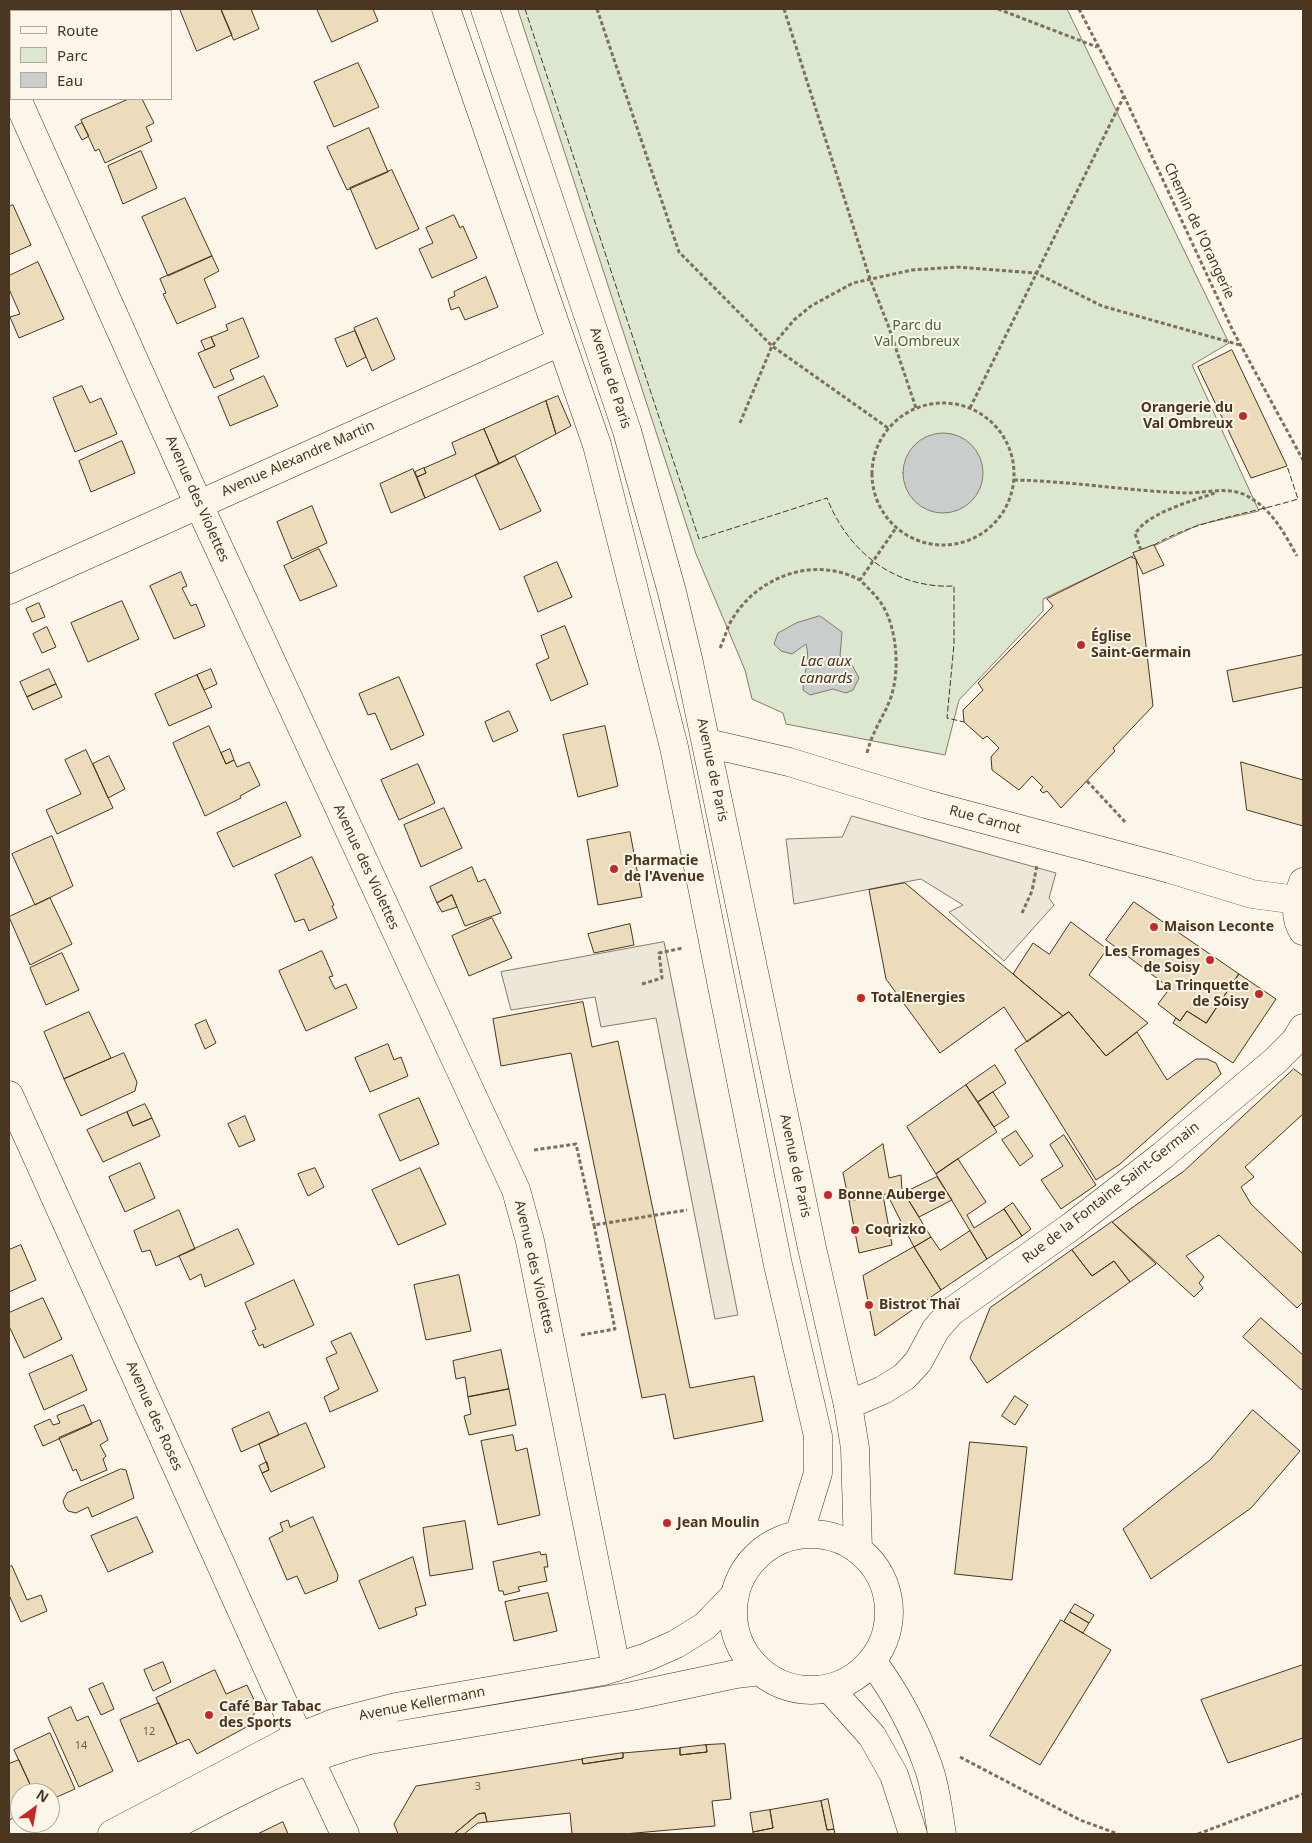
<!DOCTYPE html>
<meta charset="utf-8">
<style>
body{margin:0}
#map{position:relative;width:1312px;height:1843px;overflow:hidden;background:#fbf6e9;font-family:"Noto Sans",sans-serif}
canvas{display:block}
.frame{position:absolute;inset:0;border:10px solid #4a3520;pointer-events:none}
.legend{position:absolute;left:10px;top:10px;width:162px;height:90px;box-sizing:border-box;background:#fbf6e9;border:1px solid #b4a999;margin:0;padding:6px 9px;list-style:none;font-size:15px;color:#4a3520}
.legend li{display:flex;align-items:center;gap:10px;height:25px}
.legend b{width:25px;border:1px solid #b4a999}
.north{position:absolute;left:10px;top:1783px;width:50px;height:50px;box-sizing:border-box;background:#fbf6e9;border:1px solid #b4a999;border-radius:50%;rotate:32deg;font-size:14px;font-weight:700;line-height:20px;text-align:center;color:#4a3520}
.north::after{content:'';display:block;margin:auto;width:18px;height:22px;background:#c62828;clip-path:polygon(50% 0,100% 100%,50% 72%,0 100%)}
</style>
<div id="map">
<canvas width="1312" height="1843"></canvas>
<div class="frame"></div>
<ul class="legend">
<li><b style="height:6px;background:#fbf6e9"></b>Route</li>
<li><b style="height:14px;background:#dce7d0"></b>Parc</li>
<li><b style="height:14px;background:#c9cecd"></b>Eau</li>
</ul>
<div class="north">N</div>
</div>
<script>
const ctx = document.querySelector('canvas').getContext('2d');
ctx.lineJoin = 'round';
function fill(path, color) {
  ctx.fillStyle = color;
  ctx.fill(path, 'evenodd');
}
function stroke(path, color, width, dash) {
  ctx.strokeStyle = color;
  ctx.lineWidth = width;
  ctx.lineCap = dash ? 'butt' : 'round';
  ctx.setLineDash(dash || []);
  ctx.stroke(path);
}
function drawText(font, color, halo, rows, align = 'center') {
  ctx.font = font + ' "Noto Sans",sans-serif';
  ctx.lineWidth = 4;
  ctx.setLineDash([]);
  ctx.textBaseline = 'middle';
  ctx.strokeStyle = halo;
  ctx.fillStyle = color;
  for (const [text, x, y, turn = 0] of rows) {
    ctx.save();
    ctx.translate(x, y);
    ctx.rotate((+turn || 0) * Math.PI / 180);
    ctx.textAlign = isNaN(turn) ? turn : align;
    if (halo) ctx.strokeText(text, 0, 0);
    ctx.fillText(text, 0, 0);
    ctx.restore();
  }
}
const green = new Path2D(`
 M 518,9 L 1067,9 L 1229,343 L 1192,365 L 1259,511 L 1198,525 L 1043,599 L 1043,611 L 959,700 L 945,755 L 786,724 L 783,713 L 752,699 L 745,670 L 696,554 Z`);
fill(green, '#dce7d0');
stroke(green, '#887966', 1);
const parking = new Path2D(`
 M 852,816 L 1056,873 L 1049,898 L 1054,905 L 1004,961 L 949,912 L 963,905 L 921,879 L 794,904 L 786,839 L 842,837 Z
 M 664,942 L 666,952 L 738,1315 L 715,1319 L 656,1018 L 601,1027 L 595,997 L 511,1010 L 501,972 Z`);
fill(parking, '#ede7d9');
stroke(parking, '#887966', 1);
const water = new Path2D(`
 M903 473a40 40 0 1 1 80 0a40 40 0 1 1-80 0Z
 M 820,616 L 842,632 L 840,656 L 852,665 L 859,678 L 853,690 L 846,693 L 833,689 L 810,695 L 803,690 C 803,672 811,662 806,644 L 792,654 L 781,651 L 774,644 L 778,633 L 796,623 Z`);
fill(water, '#c9cecd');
stroke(water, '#887966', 1);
const building = new Path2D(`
 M 45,9 L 105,9 L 106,11 L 40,11 Z
 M 180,9 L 221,9 L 232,35 L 197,51 Z
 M 221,9 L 251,9 L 259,29 L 234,40 Z
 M 317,9 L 373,9 L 378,21 L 332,42 Z
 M 358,63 L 379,107 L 334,127 L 314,82 Z
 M 129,99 L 142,99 L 154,123 L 146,127 L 152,141 L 105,163 L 99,149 L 95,151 L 81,120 Z
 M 82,123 L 89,136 L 82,140 L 75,127 Z
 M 369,128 L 388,172 L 347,190 L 327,147 Z
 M 141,151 L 157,188 L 123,204 L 108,166 Z
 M 392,170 L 419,229 L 376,249 L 350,188 Z
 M 185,198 L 212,256 L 168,276 L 142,217 Z
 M 13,205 L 31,245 L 9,255 L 9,207 Z
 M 454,215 L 460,228 L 463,226 L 477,258 L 432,278 L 419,249 L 433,243 L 426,228 Z
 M 212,256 L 219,271 L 204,279 L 216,307 L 177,324 L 163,294 L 166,293 L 160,279 Z
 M 38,262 L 64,319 L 19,338 L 10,317 L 20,314 L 9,289 L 9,276 Z
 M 486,277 L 498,307 L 465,320 L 459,307 L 451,310 L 448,299 L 455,296 L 454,292 Z
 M 243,318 L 259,357 L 230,370 L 234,379 L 214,388 L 198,353 L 215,346 L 211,337 L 228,330 L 226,325 Z
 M 377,318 L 395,359 L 372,371 L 354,328 Z
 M 355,331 L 366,357 L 347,367 L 335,339 Z
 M 211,337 L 215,346 L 205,350 L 201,341 Z
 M 1232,350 L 1287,466 L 1251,478 L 1198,367 Z
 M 264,376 L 278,406 L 230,426 L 218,397 Z
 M 82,386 L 90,403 L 101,398 L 117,434 L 75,452 L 53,398 Z
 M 558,396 L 571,426 L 556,434 L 546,401 Z
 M 546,401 L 556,434 L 499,464 L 484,429 Z
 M 484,429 L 499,464 L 425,498 L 417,477 L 426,473 L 424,468 L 456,454 L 452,443 Z
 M 122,441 L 135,473 L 91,492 L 79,461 Z
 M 515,456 L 541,511 L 500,530 L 475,475 Z
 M 424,468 L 426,473 L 417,477 L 415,472 Z
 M 413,469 L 425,498 L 391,513 L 380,484 Z
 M 312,506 L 327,543 L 292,559 L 277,522 Z
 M 1154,545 L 1164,565 L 1143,574 L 1133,553 Z
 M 319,549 L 337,586 L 300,601 L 284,566 Z
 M 1131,557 L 1136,559 L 1153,706 L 1113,748 L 1115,751 L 1061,808 L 1047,791 L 1043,793 L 1040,790 L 1043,787 L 1032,776 L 1019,790 L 992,770 L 991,757 L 999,748 L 987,736 L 983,739 L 964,722 L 963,710 L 983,690 L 978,683 L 1053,606 L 1047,599 Z
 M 557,562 L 572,597 L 538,612 L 524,577 Z
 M 181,572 L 187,586 L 182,588 L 191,606 L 196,604 L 205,626 L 174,639 L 150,586 Z
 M 122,601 L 139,639 L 88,662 L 71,623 Z
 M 39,603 L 45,617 L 32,622 L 26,609 Z
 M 565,626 L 588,684 L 551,701 L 536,664 L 549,658 L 541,636 Z
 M 47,627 L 56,647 L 42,653 L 33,634 Z
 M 1303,655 L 1303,687 L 1233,702 L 1227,671 Z
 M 49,669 L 56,684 L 27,697 L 20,682 Z
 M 211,669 L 217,684 L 204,690 L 197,675 Z
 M 197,675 L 212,707 L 169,726 L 155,694 Z
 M 399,677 L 424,735 L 391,750 L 375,713 L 368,715 L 359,694 Z
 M 56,684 L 62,697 L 33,710 L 27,697 Z
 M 509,711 L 518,731 L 493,742 L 485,722 Z
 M 209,726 L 226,764 L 234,760 L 237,767 L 249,762 L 260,785 L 240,796 L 241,798 L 205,816 L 173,743 Z
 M 605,726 L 618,786 L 578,797 L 563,735 Z
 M 230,749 L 234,760 L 226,764 L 221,753 Z
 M 86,750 L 113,808 L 57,834 L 46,810 L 81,794 L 65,760 Z
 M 109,756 L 125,789 L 108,798 L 93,764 Z
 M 1241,762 L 1303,780 L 1303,826 L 1247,810 Z
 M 418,764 L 435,803 L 399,820 L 381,780 Z
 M 286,802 L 301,836 L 233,867 L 217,833 Z
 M 444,808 L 462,848 L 421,867 L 404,825 Z
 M 630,832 L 642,897 L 598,905 L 587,840 Z
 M 52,836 L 73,886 L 35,905 L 12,854 Z
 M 312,857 L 334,905 L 332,906 L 337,918 L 309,931 L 304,919 L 295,922 L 275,875 Z
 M 472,867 L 478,882 L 485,879 L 501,913 L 465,926 L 452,895 L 437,903 L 430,887 Z
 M 905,883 L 1013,974 L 1063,1016 L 1027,1042 L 1004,1007 L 940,1053 L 886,979 L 869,890 Z
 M 452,895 L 457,907 L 442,912 L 437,903 Z
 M 50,898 L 72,944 L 30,965 L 9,917 Z
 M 1134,902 L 1239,974 L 1206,1023 L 1187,1011 L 1180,1021 L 1158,1004 L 1170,988 L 1106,940 Z
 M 492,918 L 512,958 L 469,976 L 452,936 Z
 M 1071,922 L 1107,949 L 1089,975 L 1148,1023 L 1106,1056 L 1069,1012 L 1063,1016 L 1013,974 L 1033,943 L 1049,954 Z
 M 630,924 L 634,945 L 594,953 L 588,934 Z
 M 322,951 L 333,976 L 329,977 L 335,989 L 346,984 L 357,1008 L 306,1031 L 279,971 Z
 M 62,953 L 79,990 L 46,1005 L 30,968 Z
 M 1239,974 L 1276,999 L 1233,1063 L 1173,1023 L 1176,1018 L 1180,1021 L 1187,1011 L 1206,1023 Z
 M 583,1002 L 592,1047 L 618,1041 L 690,1388 L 754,1376 L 763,1421 L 674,1439 L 665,1394 L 642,1398 L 571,1053 L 501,1066 L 493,1019 Z
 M 89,1012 L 111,1058 L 64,1079 L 44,1032 Z
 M 1069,1012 L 1106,1056 L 1137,1032 L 1167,1080 L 1196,1059 L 1207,1059 L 1216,1063 L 1221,1074 L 1120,1164 L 1096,1180 L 1015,1050 Z
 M 206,1020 L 216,1043 L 205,1049 L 195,1025 Z
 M 388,1044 L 394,1060 L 401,1057 L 408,1076 L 370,1092 L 355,1058 Z
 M 124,1053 L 137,1082 L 135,1091 L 81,1116 L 64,1079 Z
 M 995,1065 L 1006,1083 L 978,1102 L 966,1085 Z
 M 1294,1069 L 1303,1076 L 1303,1114 L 1245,1167 L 1254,1177 L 1241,1187 L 1251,1204 L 1303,1254 L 1303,1302 L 1297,1308 L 1219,1235 L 1186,1256 L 1204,1277 L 1199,1283 L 1203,1288 L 1194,1297 L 1112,1222 L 1184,1171 Z
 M 966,1085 L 997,1132 L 936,1174 L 907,1127 Z
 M 993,1092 L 1009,1117 L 994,1127 L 978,1102 Z
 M 419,1098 L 439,1144 L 400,1161 L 379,1115 Z
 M 145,1104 L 152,1118 L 133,1126 L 127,1112 Z
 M 127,1112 L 133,1126 L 152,1118 L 160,1136 L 103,1162 L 87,1130 Z
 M 245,1116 L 255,1140 L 239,1147 L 228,1124 Z
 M 1016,1131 L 1033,1156 L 1020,1166 L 1002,1140 Z
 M 1064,1135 L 1096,1185 L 1061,1209 L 1041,1180 L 1063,1166 L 1050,1145 Z
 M 883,1144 L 889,1178 L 901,1175 L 902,1191 L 849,1201 L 843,1173 Z
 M 958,1159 L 986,1202 L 967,1215 L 974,1228 L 1004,1209 L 1022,1236 L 987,1259 L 936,1174 Z
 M 140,1163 L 155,1198 L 125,1212 L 109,1177 Z
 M 315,1168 L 324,1187 L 308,1196 L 298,1174 Z
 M 420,1168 L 446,1224 L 398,1245 L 372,1190 Z
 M 937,1177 L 952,1200 L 919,1217 L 904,1193 Z
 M 903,1191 L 931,1237 L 914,1247 L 887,1194 Z
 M 883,1195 L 892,1245 L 859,1253 L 849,1201 Z
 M 1013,1203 L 1031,1229 L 1022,1236 L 1004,1209 Z
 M 179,1210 L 195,1249 L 156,1266 L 150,1250 L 142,1252 L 134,1231 Z
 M 1112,1222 L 1156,1264 L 1130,1282 L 1114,1261 L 1092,1276 L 1072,1250 Z
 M 238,1229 L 254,1264 L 205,1287 L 201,1274 L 190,1280 L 179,1256 Z
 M 970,1231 L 987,1259 L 941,1290 L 914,1247 L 931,1237 L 940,1250 Z
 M 21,1245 L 36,1280 L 9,1292 L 9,1250 Z
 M 914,1247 L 941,1290 L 875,1336 L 863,1276 Z
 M 1072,1250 L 1092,1276 L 1114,1261 L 1130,1282 L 987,1383 L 970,1358 L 990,1308 Z
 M 459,1275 L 471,1331 L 426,1340 L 414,1285 Z
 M 294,1280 L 314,1325 L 264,1348 L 263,1344 L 259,1346 L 252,1331 L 256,1329 L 245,1303 Z
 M 43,1298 L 62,1339 L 24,1358 L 9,1326 L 9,1313 Z
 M 1261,1318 L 1303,1355 L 1303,1391 L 1243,1337 Z
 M 351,1333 L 378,1391 L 330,1412 L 324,1397 L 339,1389 L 326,1358 L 337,1353 L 331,1342 Z
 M 501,1350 L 509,1389 L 468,1397 L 465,1377 L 456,1379 L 453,1361 Z
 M 72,1355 L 87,1390 L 44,1410 L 29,1374 Z
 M 509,1389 L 516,1425 L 469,1435 L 464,1416 L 471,1414 L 468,1397 Z
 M 1015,1396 L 1028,1405 L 1015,1425 L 1002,1416 Z
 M 84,1405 L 92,1424 L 43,1446 L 34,1426 L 50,1419 L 53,1425 L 60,1423 L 57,1416 Z
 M 1253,1410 L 1300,1451 L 1251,1508 L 1151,1579 L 1123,1529 L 1210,1460 Z
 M 269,1412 L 279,1435 L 241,1452 L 232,1429 Z
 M 100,1420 L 108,1440 L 100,1445 L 106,1456 L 103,1459 L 107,1470 L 81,1481 L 76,1469 L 73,1471 L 59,1438 Z
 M 306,1423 L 325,1467 L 271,1492 L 262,1473 L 269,1470 L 259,1444 Z
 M 513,1435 L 516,1451 L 527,1448 L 540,1515 L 498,1525 L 481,1441 Z
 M 970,1442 L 1027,1447 L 1012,1580 L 955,1574 Z
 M 267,1462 L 269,1470 L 262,1473 L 259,1466 Z
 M 121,1469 L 126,1470 L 134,1498 L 92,1517 L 88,1507 L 76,1513 L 68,1511 L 65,1507 L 63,1501 L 67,1493 Z
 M 137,1517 L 153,1552 L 108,1572 L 91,1536 Z
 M 313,1517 L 338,1575 L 337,1581 L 305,1594 L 297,1576 L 287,1580 L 269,1538 L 283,1531 L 280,1523 L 288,1520 L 290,1527 Z
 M 465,1521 L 473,1569 L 430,1576 L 423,1528 Z
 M 540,1552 L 541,1555 L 546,1554 L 548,1567 L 544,1567 L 547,1581 L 518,1587 L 520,1591 L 504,1595 L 503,1591 L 499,1591 L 493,1562 Z
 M 413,1557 L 426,1605 L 415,1608 L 417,1615 L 379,1629 L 359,1581 Z
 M 12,1566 L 27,1600 L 41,1595 L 47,1611 L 21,1622 L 9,1595 L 9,1567 Z
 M 548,1593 L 557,1631 L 514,1641 L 505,1602 Z
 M 1075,1604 L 1094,1615 L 1089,1623 L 1070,1612 Z
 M 1070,1612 L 1089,1623 L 1083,1633 L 1064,1622 Z
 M 1061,1620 L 1111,1650 L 1040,1765 L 990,1736 Z
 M 163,1662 L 171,1682 L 153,1691 L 144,1670 Z
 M 1303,1665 L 1303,1738 L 1228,1763 L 1201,1700 Z
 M 215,1670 L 226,1694 L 247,1685 L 257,1706 L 250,1725 L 197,1754 L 189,1739 L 177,1744 L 156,1698 Z
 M 103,1683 L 114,1709 L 101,1715 L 89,1689 Z
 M 159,1703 L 177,1744 L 138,1762 L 120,1720 Z
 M 71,1707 L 77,1721 L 88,1716 L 113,1771 L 79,1787 L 48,1718 Z
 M 50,1733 L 75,1789 L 50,1800 L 50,1793 L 34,1793 L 14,1750 Z
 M 725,1744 L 731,1799 L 712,1801 L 715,1826 L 624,1834 L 572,1834 L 570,1813 L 487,1822 L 485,1813 L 478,1814 L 454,1834 L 398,1834 L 394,1824 L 416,1786 L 582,1759 L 583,1764 L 623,1758 L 623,1753 L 680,1748 L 680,1755 L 707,1752 L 706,1745 Z
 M 706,1745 L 707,1752 L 680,1755 L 680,1748 Z
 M 623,1753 L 623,1758 L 583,1764 L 582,1759 Z
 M 19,1760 L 34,1793 L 20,1793 L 20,1815 L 9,1820 L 9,1764 Z
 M 828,1799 L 834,1829 L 827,1830 L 821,1801 Z
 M 821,1801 L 827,1830 L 834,1829 L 835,1834 L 753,1834 L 753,1832 L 773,1828 L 770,1810 Z
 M 770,1810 L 773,1828 L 753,1832 L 750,1813 Z
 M 485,1813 L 487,1822 L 478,1823 L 464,1834 L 454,1834 L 478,1814 Z
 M 283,1822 L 288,1834 L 258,1834 Z`);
fill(building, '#ecdcbc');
stroke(building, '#4a3520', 1);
const street = new Path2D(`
 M 17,99 L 198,503 L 516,1190 L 530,1241 L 616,1667
 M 9,590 L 560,342
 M 9,1095 L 286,1709 L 345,1834
 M 848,1405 L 883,1390 L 904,1377 L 918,1362 L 936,1329 L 951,1312 L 1072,1226 L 1162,1156 L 1275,1061 L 1295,1041 L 1303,1028`);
const secondary = new Path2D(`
 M 707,743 L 789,762 L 926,804 L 1170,869 L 1252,894 L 1297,900
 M 1303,882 C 1297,898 1293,915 1303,931`);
const primary = new Path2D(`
 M 446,9 L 597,445 L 674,747 L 778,1265 L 818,1436 L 818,1473 L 799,1535
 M 485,9 L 627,431 L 672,592 L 689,663 L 812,1248 L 848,1405 L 855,1448 L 858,1550
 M733 1612a78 78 0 1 1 156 0a78 78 0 1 1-156 0Z
 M 872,1661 C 895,1692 915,1729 928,1766 C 936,1787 938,1812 942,1834
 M 829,1688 L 872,1736 L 894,1775 L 913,1834
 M 112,1834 L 287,1742 L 334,1723 L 396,1707 L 604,1671 L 647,1657 L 676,1644 L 705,1626 L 735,1595
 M 157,1834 C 226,1799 294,1759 370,1740 L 632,1696 L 736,1674 L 760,1671`);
stroke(street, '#4a3520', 29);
stroke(secondary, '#4a3520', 29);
stroke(primary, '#4a3520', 29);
stroke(new Path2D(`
 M 597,9 L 679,252 L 772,346 L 888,428
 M 784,9 L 870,279 L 888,325 L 916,408
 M 998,9 L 1097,47
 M 1079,9 L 1124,96 L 1233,331 L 1303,460
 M872 474a71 71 0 1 1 142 0a71 71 0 1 1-142 0Z
 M 970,408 L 1124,96
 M 740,423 L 772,346 L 794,320 L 811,306 L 853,283 L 912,270 L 957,267 L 1036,273 L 1102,306 L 1240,345
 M 1014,480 C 1071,481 1128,491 1186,493 C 1203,493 1227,487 1243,494 C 1270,506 1283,531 1297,556
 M 1141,550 L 1135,534 C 1147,513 1192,501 1215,493
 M 720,648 C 724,640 726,631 730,623 C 755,577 813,555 860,580
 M 867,753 C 873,729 884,717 891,697 C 900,670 897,630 883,606 C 877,596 868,588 860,580 L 896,528
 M 1087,781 L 1126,823
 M 1022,913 L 1032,891 L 1037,865
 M 642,984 L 662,978 L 659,953 L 683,948
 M 534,1150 L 576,1144 L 594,1225
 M 581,1335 L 615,1329 L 594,1225 L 687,1210
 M 960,1757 L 1080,1820 L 1118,1834
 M 1198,1834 L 1303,1794`), '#7f6f5c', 3, [4, 2.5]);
stroke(street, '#fbf6e9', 28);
stroke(secondary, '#fbf6e9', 28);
stroke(primary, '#fbf6e9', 28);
stroke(new Path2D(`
 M 525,9 L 699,539 L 827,498 C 848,552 895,589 954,586 L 954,644 L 947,718 L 964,722
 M 1154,545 C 1199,519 1250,514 1298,499 L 1287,466`), '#4a3520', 1, [6, 2.5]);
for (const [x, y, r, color] of [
 [1243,416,5,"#c62828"],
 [1081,645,5,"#c62828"],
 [614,869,5,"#c62828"],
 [1154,927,5,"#c62828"],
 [1210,960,5,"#c62828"],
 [1259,994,5,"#c62828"],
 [861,998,5,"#c62828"],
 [828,1195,5,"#c62828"],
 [855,1230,5,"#c62828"],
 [869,1305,5,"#c62828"],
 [667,1523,5,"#c62828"],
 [209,1715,5,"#c62828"]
]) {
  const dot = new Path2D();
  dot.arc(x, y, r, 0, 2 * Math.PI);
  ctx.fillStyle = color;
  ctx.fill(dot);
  stroke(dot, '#fbf6e9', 2);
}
drawText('11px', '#725f47', null, [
 ["12",149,1732],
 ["14",81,1746],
 ["3",478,1787]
]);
drawText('14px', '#4a3520', '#fbf6e9', [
 ["Chemin de l'Orangerie",1199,231,65],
 ["Avenue de Paris",610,378,72],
 ["Avenue Alexandre Martin",298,459,-24],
 ["Avenue des Violettes",197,499,66],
 ["Avenue de Paris",712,770,78],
 ["Rue Carnot",985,820,15],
 ["Avenue des Violettes",366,867,65],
 ["Avenue de Paris",795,1166,78],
 ["Rue de la Fontaine Saint-Germain",1111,1193,-38],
 ["Avenue des Violettes",534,1267,77],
 ["Avenue des Roses",154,1416,66],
 ["Avenue Kellermann",422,1704,-11]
]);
drawText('14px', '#436837', '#fbf6e9', [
 ["Parc du",917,326],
 ["Val Ombreux",917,342]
]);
drawText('bold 14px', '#4a3520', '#fbf6e9', [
 ["Orangerie du",1233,408,"right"],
 ["Val Ombreux",1233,424,"right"],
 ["Église",1091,637],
 ["Saint-Germain",1091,653],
 ["Pharmacie",624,861],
 ["de l'Avenue",624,877],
 ["Maison Leconte",1164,927],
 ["Les Fromages",1200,952,"right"],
 ["de Soisy",1200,968,"right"],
 ["La Trinquette",1249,986,"right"],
 ["de Soisy",1249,1002,"right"],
 ["TotalEnergies",871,998],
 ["Bonne Auberge",838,1195],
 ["Coqrizko",865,1230],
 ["Bistrot Thaï",879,1305],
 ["Jean Moulin",677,1523],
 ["Café Bar Tabac",219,1707],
 ["des Sports",219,1723]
], 'left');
drawText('italic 15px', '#4a3520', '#fbf6e9', [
 ["Lac aux",826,662],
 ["canards",826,679]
]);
</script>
